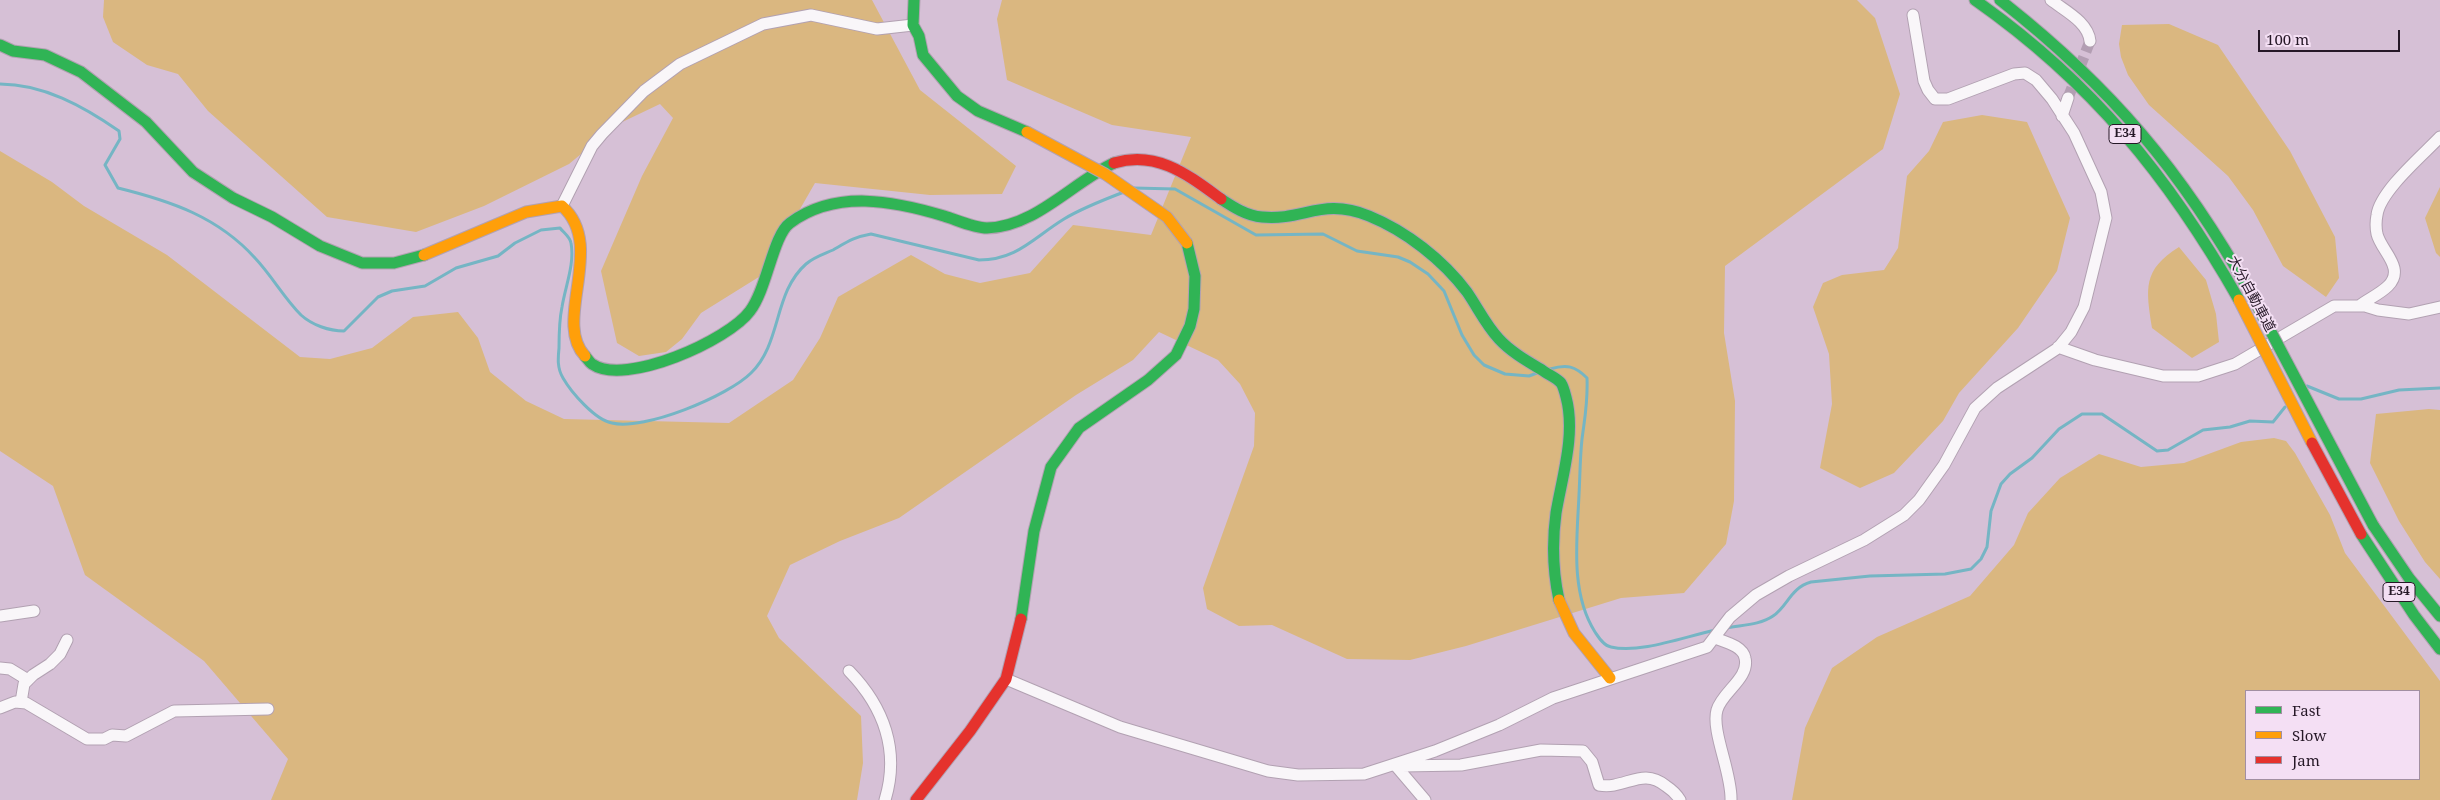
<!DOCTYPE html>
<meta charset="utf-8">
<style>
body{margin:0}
#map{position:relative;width:2440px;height:800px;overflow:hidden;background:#d6c0d6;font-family:"Noto Serif",serif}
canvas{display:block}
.legend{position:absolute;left:2245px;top:690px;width:175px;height:90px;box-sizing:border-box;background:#f4dff4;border:1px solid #a28fa2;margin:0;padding:6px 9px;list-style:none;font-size:15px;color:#261827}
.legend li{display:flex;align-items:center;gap:10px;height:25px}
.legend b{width:25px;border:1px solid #a28fa2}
.scale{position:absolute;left:2258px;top:30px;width:142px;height:22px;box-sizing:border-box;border:2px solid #261827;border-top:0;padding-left:6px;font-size:15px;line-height:18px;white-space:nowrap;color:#261827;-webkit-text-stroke:4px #f4dff4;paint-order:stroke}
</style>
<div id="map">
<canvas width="2440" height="800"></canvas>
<ul class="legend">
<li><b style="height:6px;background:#30b455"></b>Fast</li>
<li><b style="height:6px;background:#ff9f0a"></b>Slow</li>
<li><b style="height:6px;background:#e5322d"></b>Jam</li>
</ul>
<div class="scale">100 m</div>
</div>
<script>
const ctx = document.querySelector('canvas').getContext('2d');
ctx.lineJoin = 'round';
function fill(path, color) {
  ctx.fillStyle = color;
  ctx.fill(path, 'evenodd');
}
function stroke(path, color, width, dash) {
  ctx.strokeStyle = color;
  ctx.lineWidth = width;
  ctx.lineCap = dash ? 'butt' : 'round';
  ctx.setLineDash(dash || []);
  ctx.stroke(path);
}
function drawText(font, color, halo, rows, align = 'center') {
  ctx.font = font + ' "Noto Serif","Noto Sans JP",serif';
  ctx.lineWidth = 4;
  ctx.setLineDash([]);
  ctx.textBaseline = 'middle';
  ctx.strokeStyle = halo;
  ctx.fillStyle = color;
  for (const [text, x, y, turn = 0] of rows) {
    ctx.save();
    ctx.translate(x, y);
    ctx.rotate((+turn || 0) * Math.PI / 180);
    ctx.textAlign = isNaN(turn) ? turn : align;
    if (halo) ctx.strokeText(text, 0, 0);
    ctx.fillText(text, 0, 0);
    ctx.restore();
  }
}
fill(new Path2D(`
 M 104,0 L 872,0 L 920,90 L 1016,166 L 1002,194 L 930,195 L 815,183 L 762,275 L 701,313 L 682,339 L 666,352 L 639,356 L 617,343 L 601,271 L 642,176 L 673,118 L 660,104 L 616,125 L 569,164 L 484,206 L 416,232 L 327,217 L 208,111 L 178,74 L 147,65 L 113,42 L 103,17 Z
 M 1002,0 L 1857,0 L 1875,18 L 1900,94 L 1883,149 L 1725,266 L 1724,333 L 1735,401 L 1734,501 L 1726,544 L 1684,593 L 1621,598 L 1466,646 L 1410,660 L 1347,659 L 1272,625 L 1239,626 L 1207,609 L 1203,588 L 1254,446 L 1255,413 L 1240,384 L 1218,360 L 1159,332 L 1133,360 L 1076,395 L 899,518 L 840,541 L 790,565 L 767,616 L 779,638 L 861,716 L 863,763 L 857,800 L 271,800 L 288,759 L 204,661 L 85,575 L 53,486 L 0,451 L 0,151 L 52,182 L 84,206 L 167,255 L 300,357 L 330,359 L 372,348 L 413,317 L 458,312 L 478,338 L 490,372 L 526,401 L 564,419 L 729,423 L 793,380 L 820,338 L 838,297 L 911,255 L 945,274 L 980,283 L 1030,273 L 1073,225 L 1151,235 L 1191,137 L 1112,125 L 1007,80 L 997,19 Z
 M 2169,24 L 2218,45 L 2290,151 L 2335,237 L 2339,278 L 2326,297 L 2283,266 L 2253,210 L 2228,176 L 2149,105 L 2128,75 L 2121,57 L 2119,44 L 2122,25 Z
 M 1982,115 L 2027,122 L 2070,218 L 2057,271 L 2018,328 L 1959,393 L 1943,421 L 1894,473 L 1860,488 L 1820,468 L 1832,404 L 1829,354 L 1813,307 L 1823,283 L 1842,275 L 1884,270 L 1898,248 L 1907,176 L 1929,151 L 1943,122 Z
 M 2440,187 L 2440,257 L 2436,253 L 2425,218 Z
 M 2179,247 L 2206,280 L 2216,314 L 2219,342 L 2192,358 L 2152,328 C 2146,289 2142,270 2179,247 Z
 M 2429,409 L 2440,410 L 2440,579 L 2425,562 L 2399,521 L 2370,463 L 2376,414 Z
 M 2274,438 L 2286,441 L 2295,453 L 2330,515 L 2345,553 L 2440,681 L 2440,800 L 1792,800 L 1805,728 L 1832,668 L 1877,637 L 1970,596 L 2014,545 L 2028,513 L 2060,478 L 2099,454 L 2141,467 L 2184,463 L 2241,442 ZM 2246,691 L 2419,691 L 2419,779 L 2246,779 Z`), '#dab780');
stroke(new Path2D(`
 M 0,84 C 43,84 83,106 119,131 L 120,139 L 105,165 L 118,188 C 171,201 218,217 255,258 C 272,276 284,298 301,315 C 312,325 329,331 344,331 L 378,297 L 392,291 L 425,286 L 456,268 L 498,256 L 515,243 L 541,230 L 560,228 C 564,233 570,237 571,243 C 575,264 565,287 562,307 C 559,321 559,334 559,348 C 558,358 557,368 563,378 C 571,392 595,420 612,423 C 644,431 728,396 751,373 C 782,343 773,293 806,264 C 814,257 824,254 833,250 C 847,242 854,237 871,234 L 979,260 C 1017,260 1033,238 1064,219 C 1082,208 1103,200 1124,192
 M 1134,188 L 1175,189 L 1256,235 L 1323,234 L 1357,251 L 1398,257 L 1410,262 L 1428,274 L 1444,291 L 1462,335 L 1474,355 L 1484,365 L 1505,374 L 1529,376 L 1537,373
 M 1550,369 C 1567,364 1575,366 1587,378 C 1588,402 1585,416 1582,439 C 1580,457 1580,477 1579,495 C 1577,539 1570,593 1595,632 C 1599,638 1604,646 1611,647 C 1640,654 1686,636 1716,630
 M 2307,386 L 2339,399 L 2361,399 L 2399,390 L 2440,388
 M 1727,628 C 1742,625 1760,625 1773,616 C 1788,606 1790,588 1811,582 L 1870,576 L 1945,574 L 1971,569 L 1981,559 L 1987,547 L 1991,511 L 2001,484 L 2010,474 L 2032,458 L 2059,429 L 2082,414 L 2102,414 L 2157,451 L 2168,450 L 2203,430 L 2230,427 L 2250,421 L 2273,422 L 2285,407`), '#75b5c4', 3);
stroke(new Path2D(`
 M 2068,98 L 2090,41`), '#b39eb3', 11, [11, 5.5]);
const street = new Path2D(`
 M 2051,0 C 2065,11 2088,22 2090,41
 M 2062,116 L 2068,98
 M 562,206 L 592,146 L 602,134 L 644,91 L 680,64 L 763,24 L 811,15 L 877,29 L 913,25
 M 2359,306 C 2368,299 2380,294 2388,286 C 2406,268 2381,251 2377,234 C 2376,229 2376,220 2377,215 C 2380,191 2423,155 2440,137
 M 2058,347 L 2095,360 L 2163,376 L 2198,376 L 2235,364 L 2334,306 L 2365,306 L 2378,310 L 2409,314 L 2440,307
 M 0,616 L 34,611
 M 1715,638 C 1725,642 1743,646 1745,658 C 1750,678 1722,692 1717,710 C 1711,731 1732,773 1731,800
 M 0,668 L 10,669 L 28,680
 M 849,671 C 884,707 900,751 885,800
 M 1006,679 L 1120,727 L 1268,771 L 1298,775 L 1364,774 L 1435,751 L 1499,725 L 1553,698 L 1707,647 L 1730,617 L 1756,595 L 1789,576 L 1864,540 L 1904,515 L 1919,500 L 1944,465 L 1975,408 L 1997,388 L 2058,348 L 2071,332 L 2084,307 L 2106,218 L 2101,192 L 2074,133 L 2052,99 L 2036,80 L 2025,73 L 2014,74 L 1948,99 L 1935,99 L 1928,90 L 1924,81 L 1913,15
 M 21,702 L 24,684 L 33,675 L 50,664 L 60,654 L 67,640
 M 0,708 L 15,702 L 26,703 L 87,739 L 104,739 L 112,735 L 126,736 L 174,711 L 268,709
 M 1396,766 L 1425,800
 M 1402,766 L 1461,765 L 1541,750 L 1583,751 L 1592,762 L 1599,785 C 1625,790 1642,766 1666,786 C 1672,790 1676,793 1680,800`);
const fast = new Path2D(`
 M 914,0 L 913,25 L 919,36 L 923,55 L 957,96 L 978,111 L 1027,132
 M 1975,0 C 2092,82 2169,177 2239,300
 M 2000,0 C 2111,87 2182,171 2251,294
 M 0,45 L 13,51 L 45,55 L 81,72 L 146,122 L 193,172 L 233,198 L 272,217 L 320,246 L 362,263 L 394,263 L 424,255
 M 1221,199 C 1233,207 1247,216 1262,217 C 1304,221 1322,197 1369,216 C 1406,231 1443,260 1467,292 C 1478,308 1486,325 1499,339 C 1511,352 1527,361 1542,370 C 1547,374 1557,378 1561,383 C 1563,386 1565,393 1566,397 C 1576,434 1562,477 1556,513 C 1552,542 1553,572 1559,600
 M 585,356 C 587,358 589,362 592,364 C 625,387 729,340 750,311 C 767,289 773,235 790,223 C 836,189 894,201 944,216 C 957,220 974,228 987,228 C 1035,227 1073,182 1114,163
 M 2373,525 L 2409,578 L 2440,616
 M 2361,534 L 2414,615 L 2440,649
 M 1021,619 L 1034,531 L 1051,467 L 1079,428 L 1148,380 L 1176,355 L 1190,326 L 1194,309 L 1195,276 L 1187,243`);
const slow = new Path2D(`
 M 424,255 L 526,212 L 562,206 C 607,246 552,321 585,356
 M 1559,600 L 1574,633 L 1610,678`);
const jam = new Path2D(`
 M 1114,163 C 1157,150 1188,175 1221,199
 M 916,800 L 970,731 L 1006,679 L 1021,619`);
stroke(street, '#b2a1b2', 13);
stroke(fast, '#b2a1b2', 13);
stroke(slow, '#b2a1b2', 13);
stroke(jam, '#b2a1b2', 13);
stroke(street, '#f9f6f9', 11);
stroke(fast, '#30b455', 11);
stroke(slow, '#ff9f0a', 11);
stroke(jam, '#e5322d', 11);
const fastBridge = new Path2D(`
 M 2251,294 L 2373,525`);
const slowBridge = new Path2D(`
 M 1027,132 L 1105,174 L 1167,217 L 1187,243
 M 2239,300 L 2312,443`);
const jamBridge = new Path2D(`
 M 2312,443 L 2361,534`);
stroke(fastBridge, '#b2a1b2', 13, []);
stroke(slowBridge, '#b2a1b2', 13, []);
stroke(jamBridge, '#b2a1b2', 13, []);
stroke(fastBridge, '#30b455', 11);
stroke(slowBridge, '#ff9f0a', 11);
stroke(jamBridge, '#e5322d', 11);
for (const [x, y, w] of [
 [2125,134,32],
 [2399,592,32]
]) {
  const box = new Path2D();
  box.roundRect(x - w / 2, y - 9.5, w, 19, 4);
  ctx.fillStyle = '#f4dff4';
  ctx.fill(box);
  stroke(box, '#261827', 1);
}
drawText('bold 12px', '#261827', null, [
 ["E34",2125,134],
 ["E34",2399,592]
]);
drawText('14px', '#261827', '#f4dff4', [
 ["大分自動車道",2251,294,62]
]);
</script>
